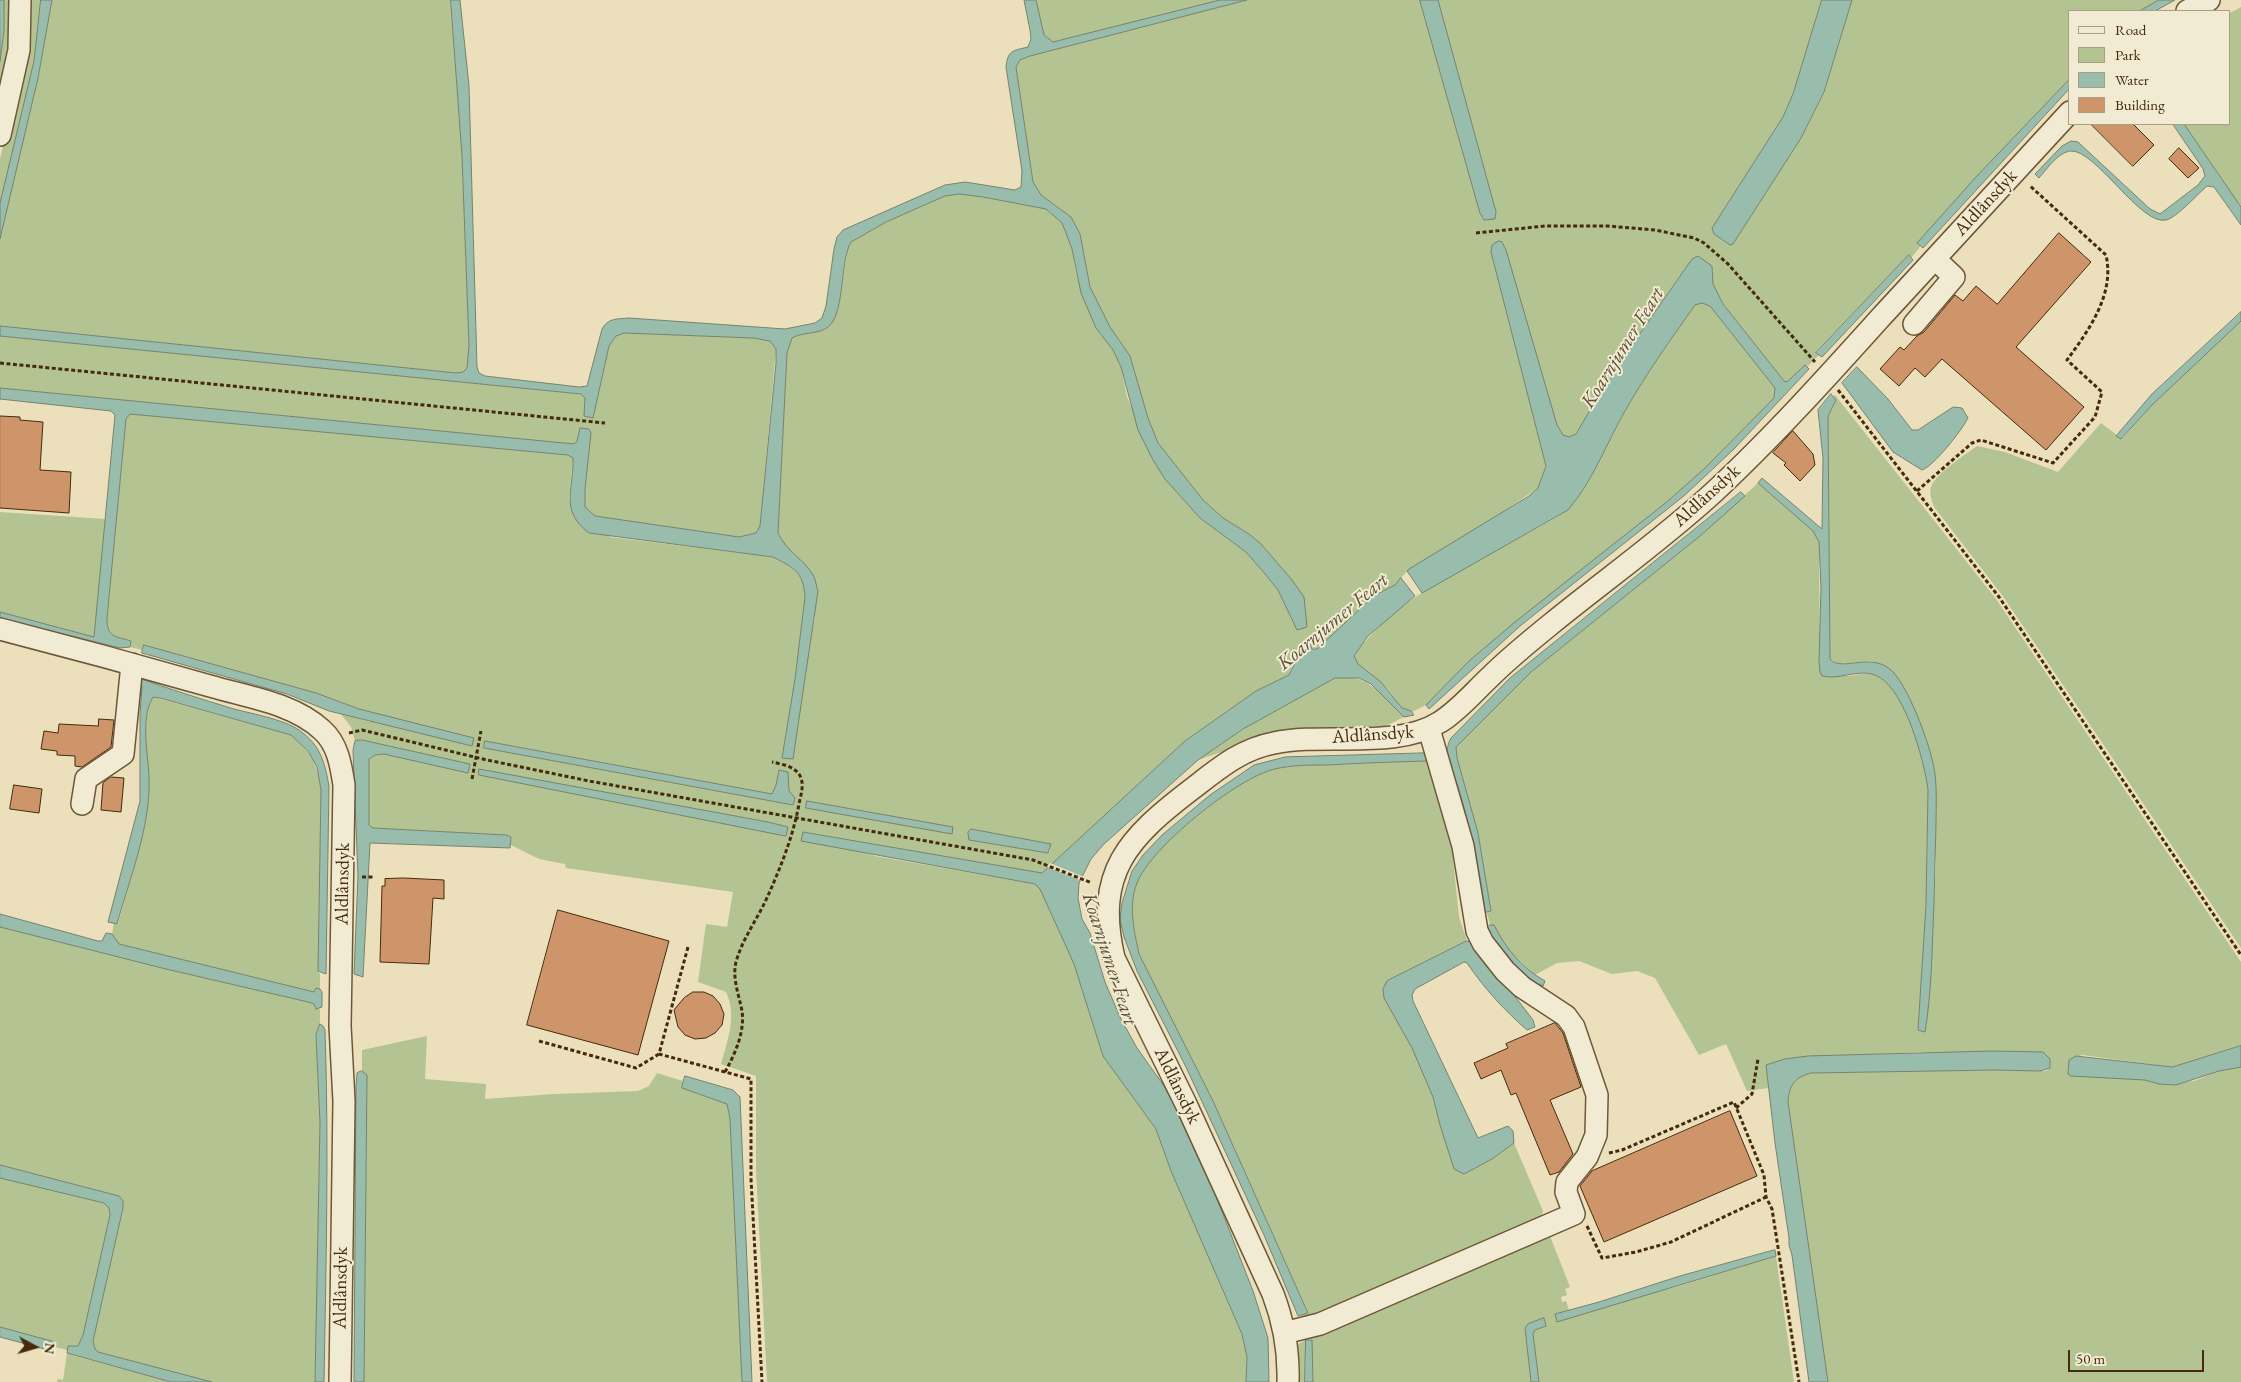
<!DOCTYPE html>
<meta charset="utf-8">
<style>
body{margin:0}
#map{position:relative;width:2241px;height:1382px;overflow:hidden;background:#ebe0bb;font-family:"EB Garamond",serif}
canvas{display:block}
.legend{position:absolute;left:2068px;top:10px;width:162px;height:115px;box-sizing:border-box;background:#f2ebd3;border:1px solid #ad9e83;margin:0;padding:6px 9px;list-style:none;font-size:15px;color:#452a0c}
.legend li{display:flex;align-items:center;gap:10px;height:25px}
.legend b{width:25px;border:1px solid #ad9e83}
.north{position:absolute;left:10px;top:1322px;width:50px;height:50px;-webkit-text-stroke:4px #f2ebd3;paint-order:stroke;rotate:96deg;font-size:14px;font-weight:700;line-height:20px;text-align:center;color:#452a0c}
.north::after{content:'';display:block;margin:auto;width:18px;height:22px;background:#452a0c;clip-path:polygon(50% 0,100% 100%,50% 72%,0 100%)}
.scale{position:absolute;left:2068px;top:1350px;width:136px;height:22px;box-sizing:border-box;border:2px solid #452a0c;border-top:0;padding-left:6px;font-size:15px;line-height:18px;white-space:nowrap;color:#452a0c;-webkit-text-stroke:4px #f2ebd3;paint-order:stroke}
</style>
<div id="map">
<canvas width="2241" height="1382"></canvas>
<ul class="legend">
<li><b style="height:6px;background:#f2ebd3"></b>Road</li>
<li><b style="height:14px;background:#b4c392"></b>Park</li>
<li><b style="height:14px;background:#99bdad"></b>Water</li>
<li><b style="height:14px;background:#cf956a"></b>Building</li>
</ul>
<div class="north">N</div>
<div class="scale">50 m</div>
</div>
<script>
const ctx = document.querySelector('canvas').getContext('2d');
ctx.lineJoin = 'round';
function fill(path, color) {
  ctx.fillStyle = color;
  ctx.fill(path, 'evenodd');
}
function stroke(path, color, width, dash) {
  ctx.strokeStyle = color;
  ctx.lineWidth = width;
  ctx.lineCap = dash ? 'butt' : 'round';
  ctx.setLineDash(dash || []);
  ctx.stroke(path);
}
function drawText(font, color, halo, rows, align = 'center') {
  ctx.font = font + ' "EB Garamond",serif';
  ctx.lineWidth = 4;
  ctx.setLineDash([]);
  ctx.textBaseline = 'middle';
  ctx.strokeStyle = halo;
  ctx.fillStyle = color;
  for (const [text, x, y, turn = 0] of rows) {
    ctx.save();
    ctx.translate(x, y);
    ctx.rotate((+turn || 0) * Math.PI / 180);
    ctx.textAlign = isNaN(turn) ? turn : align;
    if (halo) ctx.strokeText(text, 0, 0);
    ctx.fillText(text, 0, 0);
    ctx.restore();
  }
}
fill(new Path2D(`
 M 4,0 L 15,0 L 16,20 L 0,111 L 0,61 L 4,31 Z
 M 25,0 L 41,0 L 34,61 L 0,203 L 0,159 L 24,55 Z
 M 52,0 L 451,0 L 462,156 L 469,345 L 467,368 L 463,372 L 456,373 L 0,326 L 0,239 L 38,78 Z
 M 1036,0 L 1220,0 L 1053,42 L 1044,35 Z
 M 1247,0 L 1420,0 L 1480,213 L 1484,220 L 1496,217 L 1496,212 L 1438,0 L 1822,0 L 1793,94 L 1783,117 L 1712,228 L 1714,234 L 1730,245 L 1733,244 L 1801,138 L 1824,93 L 1852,0 L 2159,0 L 2140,11 L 2070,11 L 2070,79 L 1976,177 L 1918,243 L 1920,247 L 1911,258 L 1909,255 L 1816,352 L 1819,355 L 1807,367 L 1805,366 L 1787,382 L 1784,381 L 1723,304 L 1713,284 L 1713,270 L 1692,259 L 1602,387 L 1576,434 L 1569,437 L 1563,435 L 1557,425 L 1494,243 L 1492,245 L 1491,252 L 1546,466 L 1538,488 L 1491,520 L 1409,569 L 1395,585 L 1375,595 L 1317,649 L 1300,645 L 1289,675 L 1256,691 L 1185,741 L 1042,873 L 803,832 L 875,856 L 1035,884 L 1040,889 L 1074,964 L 1103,1056 L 1156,1129 L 1171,1171 L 1242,1334 L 1247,1357 L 1246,1382 L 767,1382 L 756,1170 L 756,1076 L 721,1064 C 728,1039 737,1016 726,992 L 698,982 L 706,924 L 727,927 L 733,892 L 566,868 L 565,864 L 539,859 L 511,845 L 511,837 L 506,835 L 373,828 L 369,825 L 369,759 L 375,755 L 384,754 L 362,740 L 355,741 L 351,727 L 340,713 L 370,722 L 359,709 L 316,693 L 144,645 L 142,650 L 130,647 L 131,641 C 115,636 107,637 107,618 L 126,419 L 130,414 L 138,414 L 568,455 L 573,458 L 569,500 L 610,537 L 773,557 C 794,568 803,571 805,597 L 795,679 L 782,757 L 815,618 L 797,556 L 783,544 L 778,533 L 787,353 L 792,338 L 800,333 L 825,330 L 838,310 L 848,248 L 851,242 L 886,222 L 945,196 L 959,194 L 983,197 L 1046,209 L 1062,223 L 1066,233 L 1072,249 L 1076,273 L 1096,328 L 1113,350 L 1121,367 L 1127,397 L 1165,479 L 1200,518 L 1246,552 L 1278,590 L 1289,610 L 1293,624 L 1292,581 L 1261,544 L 1249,534 L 1223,518 L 1203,500 L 1158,443 L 1148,418 L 1130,356 L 1110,327 L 1090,287 L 1080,234 L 1061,209 L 1041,195 L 1033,182 L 1016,67 L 1020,60 L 1030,56 ZM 486,741 L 772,794 L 776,785 L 779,770 L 787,772 L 789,791 L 793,805 L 484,748 ZM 479,770 L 768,822 L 788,827 L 786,836 L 780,835 L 479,775 ZM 808,801 L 952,827 L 952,834 ZM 971,829 L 1050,844 L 1050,851 L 1048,853 L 969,840 Z
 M 2241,7 L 2241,207 L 2184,124 L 2230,124 L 2230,13 Z
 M 1702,303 L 1710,306 L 1775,388 L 1774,398 L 1705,468 L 1668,501 L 1469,661 L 1426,705 L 1412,712 L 1402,708 L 1388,689 L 1354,661 L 1354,656 C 1405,585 1496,556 1568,510 C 1593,481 1606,444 1625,411 C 1646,374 1671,340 1694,305 Z
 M 2241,321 L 2241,948 L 2002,595 L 1934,507 C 1932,501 1929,493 1931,487 C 1936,473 1965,455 1977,446 L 2005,452 L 2058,472 L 2101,423 L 2122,439 L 2152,405 Z
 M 623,333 L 753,338 L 770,341 L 776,349 L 760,526 L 756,533 L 739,537 L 595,516 L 585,507 L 585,489 L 589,453 L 577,441 L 574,444 L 0,388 L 0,336 L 581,394 L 585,398 L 584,416 L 593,417 L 609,346 L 616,336 Z
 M 1835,395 L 1996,599 L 2241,962 L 2241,1046 L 2172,1067 L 2082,1055 L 2069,1060 L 2068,1074 L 2145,1080 L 2159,1084 L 2194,1081 L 2219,1071 L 2241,1067 L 2241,1382 L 1828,1382 L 1788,1102 C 1789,1085 1795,1077 1811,1073 L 1995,1070 L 2046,1071 L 2050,1068 L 2050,1059 L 1920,1052 L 1785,1059 L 1767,1065 L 1768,1088 L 1747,1091 L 1726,1044 L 1699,1055 L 1655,978 L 1637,971 L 1612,974 L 1579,961 L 1557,963 L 1535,975 L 1509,951 L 1494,926 L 1490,925 L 1487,913 L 1491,911 L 1478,833 L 1457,758 L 1456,747 L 1531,672 L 1700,536 L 1758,483 L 1813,531 L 1819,542 L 1820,672 C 1828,673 1838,676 1846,676 C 1857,676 1866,671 1877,676 C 1906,690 1924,759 1928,789 L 1926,905 L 1918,1030 L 1926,1023 L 1936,867 L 1935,771 L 1926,738 L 1904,688 L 1872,661 L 1839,664 L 1830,659 L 1828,416 L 1836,400 L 1833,397 Z
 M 0,512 L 106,519 L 96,630 L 94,637 L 0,612 Z
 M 1349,677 C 1374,680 1386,701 1404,717 L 1386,726 L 1314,728 L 1278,733 L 1198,760 L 1243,729 L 1335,678 Z
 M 153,697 L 291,735 C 313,755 316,761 321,790 L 318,971 L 320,974 L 320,989 L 316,989 L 314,992 L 118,944 L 112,934 L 114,923 L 118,924 C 128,886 142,847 147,808 C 151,777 138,723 153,697 Z
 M 1426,761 L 1451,840 L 1459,917 L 1467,941 L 1387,981 L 1433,1097 L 1440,1125 L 1464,1174 L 1492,1159 L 1514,1143 L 1543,1211 L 1538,1226 L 1305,1320 L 1302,1315 L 1308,1312 L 1213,1101 L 1139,954 C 1134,930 1128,906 1137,883 C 1150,848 1238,777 1275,769 C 1291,765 1310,765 1328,765 C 1360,763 1393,762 1426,761 Z
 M 0,927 L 166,969 L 308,1002 L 314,1004 L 316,1009 L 320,1009 L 320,1024 L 316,1035 L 320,1123 L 315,1382 L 212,1382 L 98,1352 L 95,1349 L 93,1341 L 123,1208 L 112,1194 L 0,1165 Z
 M 427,1036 L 425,1079 L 486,1084 L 485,1099 L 554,1094 L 638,1091 L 649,1086 L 657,1073 L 683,1081 L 682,1088 L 727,1104 L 730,1119 L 742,1382 L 364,1382 L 367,1075 L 362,1071 L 362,1050 Z
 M 0,1178 L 104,1203 L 109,1208 L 110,1215 L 83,1335 L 78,1346 L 68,1346 L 67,1350 L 55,1347 L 55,1342 L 0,1327 Z
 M 1550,1236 L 1570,1287 L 1565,1289 L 1567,1295 L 1561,1297 L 1562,1302 L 1566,1301 L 1569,1310 L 1556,1314 L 1676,1287 L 1776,1256 L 1794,1382 L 1539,1382 L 1533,1334 L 1535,1330 L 1545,1326 L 1544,1318 L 1525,1328 L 1531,1382 L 1313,1382 L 1311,1333 Z
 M 1306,1340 L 1305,1382 L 1294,1382 L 1294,1346 Z
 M 67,1353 L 75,1356 L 171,1382 L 57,1382 L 58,1379 L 63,1380 Z`), '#b4c392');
const water = new Path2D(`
 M 0,0 L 4,0 L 4,31 L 0,61 Z
 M 41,0 L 52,0 L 38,78 L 0,239 L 0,203 L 34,61 Z
 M 451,0 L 460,0 L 469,86 L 477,367 L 479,373 L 485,376 L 579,387 L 587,386 L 602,329 C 608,318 617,319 629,318 L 785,329 L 815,323 L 822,318 L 826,306 L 834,249 L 837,237 L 843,230 L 945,185 L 965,182 L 1015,190 L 1021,187 L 1022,171 L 1006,67 C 1008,50 1012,51 1028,47 L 1031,39 L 1030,30 L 1024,0 L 1036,0 L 1044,35 L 1053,42 L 1220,0 L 1247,0 L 1030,56 L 1020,60 L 1016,67 L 1033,182 L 1041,195 L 1071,217 L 1080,234 L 1090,287 L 1110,327 L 1130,356 L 1148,418 L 1158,443 L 1203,500 L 1223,518 L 1249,534 L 1261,544 L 1292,580 L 1304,597 L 1307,627 L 1297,630 L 1278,590 L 1265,574 L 1246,552 L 1200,518 L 1165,479 L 1153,460 L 1138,430 L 1121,367 L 1113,350 L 1096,328 L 1081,293 L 1072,249 L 1066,233 L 1062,223 L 1046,209 L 983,197 L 959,194 L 945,196 L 886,222 L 851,242 C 839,262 846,319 825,329 C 815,334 803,332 792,338 L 787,353 L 778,533 C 786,551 804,559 813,575 C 816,580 816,586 818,591 L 793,759 L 782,758 L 795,679 L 805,597 C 803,571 794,568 773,557 L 589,533 C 559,510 574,490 573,458 L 568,455 L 130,414 L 126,419 L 107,618 C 107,638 115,636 131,641 L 130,647 L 120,648 L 0,618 L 0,612 L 94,637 L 115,415 L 111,411 L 0,399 L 0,388 L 574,444 L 577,441 L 580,428 L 589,429 L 591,433 L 585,489 L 585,507 L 595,516 L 739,537 L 756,533 L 760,526 L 776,363 L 776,349 L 770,341 L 753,338 L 624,333 L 616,336 L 609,346 L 593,418 L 584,416 L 585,398 L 581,394 L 0,336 L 0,326 L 456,373 L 463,372 L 467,368 L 469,345 L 462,156 Z
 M 1420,0 L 1438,0 L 1496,212 L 1495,219 L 1484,220 L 1480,213 Z
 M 1822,0 L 1852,0 L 1824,92 L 1801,138 L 1733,244 L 1730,245 L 1714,234 L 1712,228 L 1783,117 L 1793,94 Z
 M 2159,0 L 2175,0 L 2155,11 L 2140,11 Z
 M 2070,79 L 2070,88 L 1923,248 L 1917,243 L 1976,177 Z
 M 2173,124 L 2184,124 L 2241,207 L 2241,225 L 2214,187 L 2207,186 C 2198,194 2176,218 2166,220 C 2141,226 2096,150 2071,151 C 2058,152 2047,169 2039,178 L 2035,174 L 2062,146 L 2071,141 L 2078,142 L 2150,209 L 2160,214 L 2198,185 L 2205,176 L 2203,169 Z
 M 1499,241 L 1502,242 L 1506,250 L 1557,425 L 1563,435 L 1569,437 L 1576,434 C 1611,372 1652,317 1692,259 L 1698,256 L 1712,266 L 1713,284 L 1723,304 L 1784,381 L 1787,382 L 1805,365 L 1809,369 L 1734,449 L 1685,495 L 1520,626 L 1429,709 L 1426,705 L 1469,661 L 1515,622 L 1668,501 L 1705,468 L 1774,398 L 1775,388 L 1710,306 L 1702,303 L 1695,305 C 1671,339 1646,374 1625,411 C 1606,444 1593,481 1568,510 L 1422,593 L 1407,571 L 1409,569 L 1529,496 L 1538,488 L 1546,466 L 1491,252 L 1492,245 Z
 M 1909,255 L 1913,260 L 1822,357 L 1816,353 Z
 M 2241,312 L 2241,321 L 2152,405 L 2121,439 L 2116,436 L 2152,394 Z
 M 1857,367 L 1888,399 L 1912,430 L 1918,430 L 1953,407 L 1962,408 L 1968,418 C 1962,430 1934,466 1922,470 L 1893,452 L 1842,383 Z
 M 1831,394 L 1836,400 L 1828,416 L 1830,659 C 1842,673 1872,650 1893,672 C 1910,690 1932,749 1935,774 C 1937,790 1936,807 1936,823 C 1935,850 1935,876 1934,903 C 1932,946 1932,990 1925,1032 L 1918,1030 L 1926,905 L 1928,789 C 1924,761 1904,682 1872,674 C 1856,670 1839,680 1822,676 L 1820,672 L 1819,661 L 1821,587 L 1819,542 L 1813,531 L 1758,483 L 1762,478 L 1822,529 L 1823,458 L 1818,410 Z
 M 1741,492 L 1745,496 L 1700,536 L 1531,672 L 1456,747 L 1457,758 L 1478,833 L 1491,911 L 1483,913 C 1476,867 1470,821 1455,778 C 1450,764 1443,752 1451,738 L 1510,678 Z
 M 1401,578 L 1415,596 L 1368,636 L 1354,656 L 1358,664 L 1381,682 L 1402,708 L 1411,711 L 1414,715 L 1404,717 L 1371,684 L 1359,678 L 1335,678 L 1243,729 L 1198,760 L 1104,844 L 1091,859 L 1079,883 L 1078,898 L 1082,919 L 1090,933 L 1105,982 L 1121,1019 L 1137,1048 L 1164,1086 L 1196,1145 L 1253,1291 L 1268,1338 L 1269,1382 L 1246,1382 L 1247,1357 L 1242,1334 L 1171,1171 L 1156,1129 L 1103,1056 L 1074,964 L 1040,889 L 1035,884 L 801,841 L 803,832 L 1042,873 L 1185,741 L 1256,691 L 1289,675 L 1297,659 L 1300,645 L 1310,644 L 1312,649 L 1317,649 L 1375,595 L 1395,585 Z
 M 144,645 L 316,693 L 359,709 L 474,738 L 472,746 L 329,711 L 287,694 L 142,653 Z
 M 136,677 C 169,689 201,699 234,709 C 253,714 288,720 303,733 C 321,747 325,764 329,786 L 326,974 L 318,971 L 321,790 L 317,767 L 308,751 L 291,735 L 160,698 L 153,697 C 140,719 148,752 149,777 C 151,826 130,877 117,924 L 108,922 L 140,801 L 140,714 L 142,686 L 134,684 Z
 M 362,740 L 470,764 L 468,773 L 384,754 L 375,755 L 369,759 L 369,825 L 373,828 L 506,835 L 511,837 L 510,848 L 370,843 L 363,977 L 354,974 L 358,876 L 353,750 L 355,741 Z
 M 485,741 L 772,794 L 776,785 L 779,770 L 788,772 L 789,791 L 795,798 L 793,805 L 484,748 Z
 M 1424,753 L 1427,754 L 1429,760 L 1426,761 C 1393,762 1360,763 1327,765 C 1310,765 1291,765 1275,769 C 1238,777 1150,848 1137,883 C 1128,906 1134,930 1139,954 L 1213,1101 L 1308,1313 L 1298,1316 L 1264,1235 L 1185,1065 L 1137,971 L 1124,937 L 1120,919 L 1122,903 L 1132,871 L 1143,855 L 1162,835 L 1210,795 L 1254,765 L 1285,757 Z
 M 479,769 L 768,822 L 788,827 L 786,836 L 780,835 L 479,775 Z
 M 807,801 L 953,827 L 952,834 L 806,808 Z
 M 971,829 L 1051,844 L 1048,853 L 969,840 L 968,833 Z
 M 0,914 L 98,941 L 102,941 L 106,933 L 112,934 L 119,944 L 314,992 L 316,988 L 320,989 L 322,992 L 322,1007 L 316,1009 L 314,1004 L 308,1002 L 166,969 L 0,927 Z
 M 1490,925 L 1494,925 C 1506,949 1522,968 1545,981 L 1543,986 C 1516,976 1501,952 1486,929 Z
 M 1467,941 L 1474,943 L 1533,1020 L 1535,1027 L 1527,1030 C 1504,1010 1484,988 1467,963 L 1464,962 L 1415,989 L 1412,995 L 1413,1001 L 1478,1138 L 1508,1126 L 1513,1131 L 1514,1143 L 1492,1159 L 1464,1174 L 1454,1169 L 1440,1125 L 1433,1097 L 1412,1048 L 1384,998 L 1383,989 L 1387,981 Z
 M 320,1024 L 323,1026 L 325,1030 C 329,1147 326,1265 324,1382 L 315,1382 L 320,1123 L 316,1035 Z
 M 2241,1046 L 2241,1067 L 2219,1071 L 2176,1085 L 2159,1084 L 2145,1080 L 2071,1076 L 2068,1074 L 2069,1060 L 2076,1056 L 2172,1067 Z
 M 1993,1051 L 2043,1052 L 2050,1059 L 2050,1068 L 2040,1071 L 1995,1070 L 1811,1073 C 1795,1077 1789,1085 1788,1102 L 1828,1382 L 1809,1382 L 1792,1255 L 1789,1245 L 1789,1238 L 1775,1143 L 1766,1065 L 1785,1059 L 1808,1056 Z
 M 362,1071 L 367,1075 L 364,1382 L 354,1382 L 356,1087 L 357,1073 Z
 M 685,1076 L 733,1090 L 740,1097 L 752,1382 L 742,1382 L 730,1119 L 727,1104 L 682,1088 Z
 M 0,1165 L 119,1196 L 123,1201 L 123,1208 L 93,1341 L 95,1349 L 98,1352 L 212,1382 L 171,1382 L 67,1353 L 68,1346 L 78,1346 L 83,1335 L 110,1215 L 109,1208 L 104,1203 L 0,1178 Z
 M 1775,1250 L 1776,1256 L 1557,1322 L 1555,1314 L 1599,1302 L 1680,1276 Z
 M 1544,1318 L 1546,1326 L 1535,1330 L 1533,1334 L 1539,1382 L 1531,1382 L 1525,1328 L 1528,1324 Z
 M 0,1327 L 55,1342 L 52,1351 L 0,1337 Z
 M 1306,1340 L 1312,1340 L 1313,1382 L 1305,1382 Z`);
fill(water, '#99bdad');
stroke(water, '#77826d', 1);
fill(new Path2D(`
 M 1050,863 L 1084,877 L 1082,881 L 1047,867 Z`), '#ebe0bb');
const building = new Path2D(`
 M 2091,124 L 2133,124 L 2154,145 L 2133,166 Z
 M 2179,148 L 2199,168 L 2188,178 L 2169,159 Z
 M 2059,233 L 2091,262 L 2016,347 L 2084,407 L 2046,450 L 1942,359 L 1925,377 L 1915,368 L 1899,386 L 1880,369 L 1900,347 L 1904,350 L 1917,336 L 1924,332 L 1955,295 L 1963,301 L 1976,286 L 1997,304 Z
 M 0,416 L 20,417 L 20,420 L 43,422 L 40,470 L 71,472 L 69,513 L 0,508 Z
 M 1793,431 L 1813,454 L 1815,465 L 1800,481 L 1784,465 L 1786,463 L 1773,453 Z
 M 99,719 L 114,720 L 111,747 L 82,767 L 75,766 L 75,756 L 57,755 L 57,751 L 41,749 L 44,731 L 58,733 L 59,724 L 98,726 Z
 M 111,777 L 124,778 L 121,812 L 101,810 L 103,783 Z
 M 14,785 L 42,789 L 39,813 L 10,809 Z
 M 404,878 L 444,880 L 444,899 L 433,898 L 429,964 L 380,962 L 382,886 L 385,886 L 385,879 Z
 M 558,910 L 669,941 L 638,1055 L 527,1025 Z
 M 693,992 L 704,992 L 713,996 L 720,1004 L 724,1014 L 722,1025 L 715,1033 L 706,1038 L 695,1039 L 685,1035 L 678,1027 L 674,1010 L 684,998 Z
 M 1555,1023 L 1563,1033 L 1581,1087 L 1550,1100 L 1573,1154 L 1559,1172 L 1550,1175 L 1516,1093 L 1511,1095 L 1501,1070 L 1481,1079 L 1474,1063 L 1508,1048 L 1506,1044 Z
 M 1730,1111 L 1757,1176 L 1604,1242 L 1580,1186 L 1592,1171 Z`);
fill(building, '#cf956a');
stroke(building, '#452a0c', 1);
const minor = new Path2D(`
 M 2187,11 L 2209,0
 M 0,135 L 19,50 L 20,0
 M 1914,324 L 1954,277 L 1935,259
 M 0,629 C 70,647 140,666 210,686 C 247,697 293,703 322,730 C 338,744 341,766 344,785 L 340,1026 L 344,1101 L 340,1382
 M 82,804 L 86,779 L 123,754 L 132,664
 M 1284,1333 L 1320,1324 L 1574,1214 L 1566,1192 L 1567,1182 L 1587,1157 L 1596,1135 L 1597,1095 L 1574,1027 L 1566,1016 L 1522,987 L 1505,971 L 1483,943 L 1477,931 L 1463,846 L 1429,729
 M 1288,1382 C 1289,1351 1284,1323 1273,1294 L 1186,1104 L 1114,958 C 1094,872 1128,838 1192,789 C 1218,769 1241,749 1274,743 C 1325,732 1396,750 1440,722 C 1458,711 1474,692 1490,677 C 1509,658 1530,641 1551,624 C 1605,580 1663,539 1714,492 C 1773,437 1828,376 1882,316 C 1945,248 2008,180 2070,112`);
stroke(minor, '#6e5838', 24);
stroke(new Path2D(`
 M 1476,233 L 1545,226 L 1608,226 L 1655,230 L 1694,238 L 1704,243 L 1728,264 L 1815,362
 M 0,363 L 605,423
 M 1838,390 L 1999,597 L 2241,955
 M 1917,491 L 1972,443 L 1981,440 L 2053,463 L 2095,417 L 2102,392 L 2067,360 C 2089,330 2115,294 2106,255 L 2029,185
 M 349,733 L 362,730 L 487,760 L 589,781 L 1033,860 L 1092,883
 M 472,779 L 481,731
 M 362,877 L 374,877
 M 688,947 L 659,1054 L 751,1079 L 751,1179 L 762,1382
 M 539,1041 L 636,1068 L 659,1054
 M 725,1072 C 735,1054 745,1032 742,1011 C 739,995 732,978 736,962 C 742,940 756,921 766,900 C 780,869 793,837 799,804 C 801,794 805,783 799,774 C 793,766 781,764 772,762
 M 1736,1108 L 1752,1094 L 1758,1059
 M 1609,1153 L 1622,1150 L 1734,1102 L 1764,1175 L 1766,1197 L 1772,1209 L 1799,1382
 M 1587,1226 L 1602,1258 L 1636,1252 L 1671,1242 L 1766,1197`), '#452a0c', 3, [4, 2.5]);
stroke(minor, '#f2ebd3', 21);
drawText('19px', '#452a0c', '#f2ebd3', [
 ["Aldlânsdyk",1986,203,-47],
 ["Aldlânsdyk",1707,496,-42],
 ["Aldlânsdyk",1373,735,-4],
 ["Aldlânsdyk",343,884,-89],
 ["Aldlânsdyk",1177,1086,64],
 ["Aldlânsdyk",341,1288,-89]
]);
drawText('italic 20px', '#5a4f34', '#f2ebd3', [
 ["Koarnjumer Feart",1623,348,-58],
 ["Koarnjumer Feart",1333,622,-40],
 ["Koarnjumer Feart",1109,959,72]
]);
</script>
